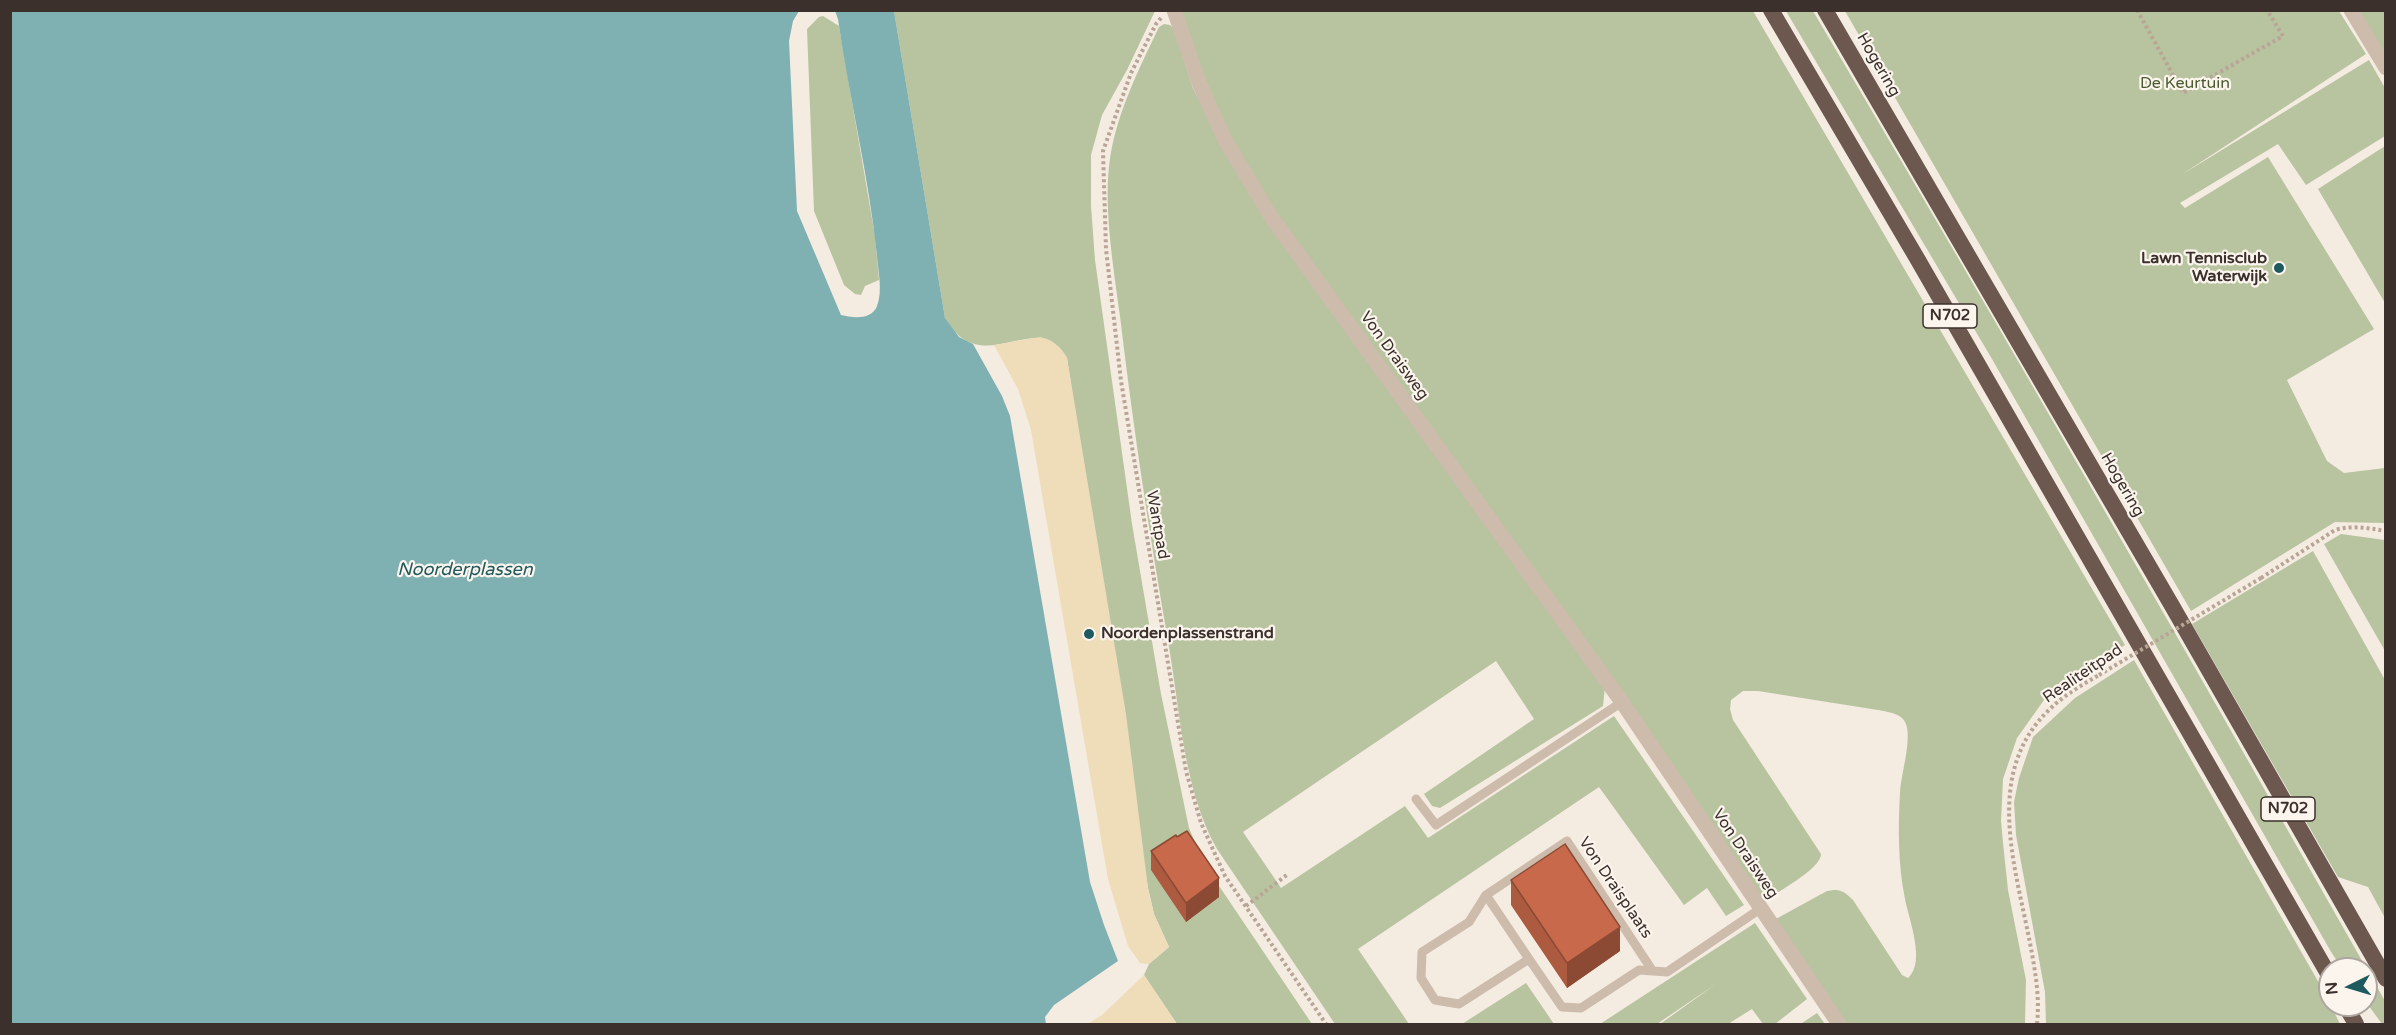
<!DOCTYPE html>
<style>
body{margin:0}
#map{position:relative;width:2396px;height:1035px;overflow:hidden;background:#f4ebe1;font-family:"Varela Round",sans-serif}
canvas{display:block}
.frame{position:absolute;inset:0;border:12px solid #3b302b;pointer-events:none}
.north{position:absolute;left:2318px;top:957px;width:60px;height:60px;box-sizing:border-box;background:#fbf5ee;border:2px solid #aea6a0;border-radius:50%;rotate:265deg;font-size:16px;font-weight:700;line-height:24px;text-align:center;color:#3b302b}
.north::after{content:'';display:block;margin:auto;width:21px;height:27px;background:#1f5a5e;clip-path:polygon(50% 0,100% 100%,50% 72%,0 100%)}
</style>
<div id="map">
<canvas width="2396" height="1035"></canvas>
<div class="frame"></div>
<div class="north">N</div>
</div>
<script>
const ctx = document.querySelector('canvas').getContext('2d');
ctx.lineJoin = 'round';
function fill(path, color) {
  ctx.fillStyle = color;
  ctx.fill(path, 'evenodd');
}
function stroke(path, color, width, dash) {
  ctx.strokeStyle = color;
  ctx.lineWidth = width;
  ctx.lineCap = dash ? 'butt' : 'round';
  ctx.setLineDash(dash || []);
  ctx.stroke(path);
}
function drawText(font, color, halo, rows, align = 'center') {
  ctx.font = font + ' "Varela Round",sans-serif';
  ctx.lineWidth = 4.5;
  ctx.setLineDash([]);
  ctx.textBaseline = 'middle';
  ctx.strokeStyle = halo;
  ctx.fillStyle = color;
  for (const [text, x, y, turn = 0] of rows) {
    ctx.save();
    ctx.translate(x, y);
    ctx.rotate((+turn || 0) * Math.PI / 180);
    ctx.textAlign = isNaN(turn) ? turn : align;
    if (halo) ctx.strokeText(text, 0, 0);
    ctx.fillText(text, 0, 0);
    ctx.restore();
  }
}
fill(new Path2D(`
 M 894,11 L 1155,11 L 1127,70 L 1102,115 L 1091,155 L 1091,206 L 1095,260 L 1132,524 L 1161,694 L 1189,828 L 1205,865 L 1312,1024 L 1177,1024 L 1144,975 L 1149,964 L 1169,947 L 1154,914 L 1148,888 L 1067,358 C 1037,305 982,383 945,318 Z
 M 1181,11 L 1753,11 L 2125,645 L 2086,669 L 2044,700 L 2017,738 L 2003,779 L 2001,821 L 2003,843 L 2008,890 L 2026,980 L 2025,1024 L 1846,1024 L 1774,920 L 1827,891 C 1840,888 1844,891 1853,900 L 1902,975 L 1908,978 C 1926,962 1909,920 1905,899 C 1898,865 1898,827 1900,793 C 1901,774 1912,740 1906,724 C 1902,713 1888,712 1878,710 L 1758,691 L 1743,691 L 1731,700 L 1730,709 L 1733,720 L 1821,854 C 1821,869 1776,893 1762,902 L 1277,216 L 1231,137 L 1206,81 Z
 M 1786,11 L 1813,11 C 2007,339 2197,670 2385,1001 L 2385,1024 L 2382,1024 L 2366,1002 L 2366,969 L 2342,969 L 2330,950 L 1992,359 Z
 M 1845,11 L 2339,11 L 2366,54 L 2181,175 L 2369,60 L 2385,88 L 2385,136 L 2306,185 L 2278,144 L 2180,203 L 2185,208 L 2268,157 L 2374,329 L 2287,380 L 2327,461 L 2344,473 L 2385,468 L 2385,523 L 2335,522 L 2191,611 Z
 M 2359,11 L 2385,11 L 2385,55 Z
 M 823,16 L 839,26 L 875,236 L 879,280 L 865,286 L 861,295 L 855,294 L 844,285 L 814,211 L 807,29 L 819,17 Z
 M 1164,24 L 1170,25 L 1174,29 L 1193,88 L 1220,141 L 1605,687 L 1603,706 L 1440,808 L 1432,806 L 1424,794 L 1534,719 L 1496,661 L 1243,832 L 1281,888 L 1405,806 L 1428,838 L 1614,716 L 1744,905 L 1726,916 L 1707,888 L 1684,905 L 1599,787 L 1358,949 L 1409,1024 L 1335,1024 L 1217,849 C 1184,791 1180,712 1169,647 C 1150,537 1133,427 1120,316 C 1114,271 1104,211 1109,167 C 1114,118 1138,71 1159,27 Z
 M 2385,146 L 2385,303 L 2318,189 Z
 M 2341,534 L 2385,540 L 2385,651 L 2324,544 Z
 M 2313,551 L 2385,680 L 2385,918 L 2368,887 L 2338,877 L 2192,624 Z
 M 2134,660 L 2323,990 L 2340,1024 L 2046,1024 L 2045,992 L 2016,835 L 2014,802 L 2019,778 L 2033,737 L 2075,698 Z
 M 1755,923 L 1807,999 L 1775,1024 L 1763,1024 L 1752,1009 L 1728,1024 L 1660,1024 L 1716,984 L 1657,1024 L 1600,1024 Z
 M 1526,983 L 1554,1024 L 1462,1024 Z
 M 1817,1013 L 1825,1024 L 1800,1024 L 1802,1023 Z`), '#b8c4a0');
fill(new Path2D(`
 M 1040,337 C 1053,340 1060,346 1067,358 L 1126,714 L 1148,888 L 1154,914 L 1169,947 L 1149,964 L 1140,963 L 1128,946 L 1108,879 L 1031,430 L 1018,389 L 994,345 Z
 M 1144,975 L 1177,1024 L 1088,1024 L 1102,1015 Z`), '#efdcb8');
fill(new Path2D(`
 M 10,11 L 799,11 L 793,21 L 789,41 L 797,211 L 841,315 C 853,318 872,320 877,306 C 883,291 878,271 877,256 C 869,176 849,98 838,19 L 835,11 L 894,11 L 945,318 L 959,337 L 973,344 L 1002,396 L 1010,416 L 1090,882 L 1104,925 L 1118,961 L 1054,1005 L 1045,1017 L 1046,1024 L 11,1024 Z`), '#7fb0b2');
stroke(new Path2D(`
 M 2137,10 L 2183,93 L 2283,36 L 2267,10
 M 1161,18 L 1156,24 L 1131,73 L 1103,151 L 1106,249 L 1121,381 L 1186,771 L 1201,823 L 1225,876 L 1326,1024
 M 2261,578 L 2335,530 C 2352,525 2368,528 2386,531
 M 1246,906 L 1288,874
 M 2037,1024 C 2040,996 2035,970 2030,943 C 2015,865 1983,772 2050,709 C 2064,695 2082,685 2099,675`), '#b9a596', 4, [3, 3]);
stroke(new Path2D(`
 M 1416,799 L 1436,825 L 1622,702
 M 1486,895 L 1529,959
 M 1652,970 L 1567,841 L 1486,895 L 1469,922 L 1422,952 L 1421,978 L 1435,1000 L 1459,1004 L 1529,959 L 1562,1007 L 1581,1008 L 1639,970 L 1667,972 L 1760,909`), '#cdbbac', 9);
stroke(new Path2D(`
 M 1174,10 L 1200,85 L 1225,140 L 1272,218 L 1622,702 L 1839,1024
 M 2351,10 L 2386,68`), '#cdbbac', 15);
stroke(new Path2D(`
 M 1771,10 L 1918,260 L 2330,977
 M 1825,10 L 2171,604 L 2386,979
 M 2345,1005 L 2356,1024`), '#6c584f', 16);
stroke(new Path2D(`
 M 2099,675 L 2261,578`), '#b9a596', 4, [3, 3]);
fill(new Path2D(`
 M 1151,851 L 1219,897 L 1186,922 L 1151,870 Z
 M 1511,880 L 1620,951 L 1567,988 L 1511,905 Z`), '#ac5a40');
fill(new Path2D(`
 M 1219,878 L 1219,897 L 1186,922 L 1186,903 Z
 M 1620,927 L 1620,951 L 1567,988 L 1567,963 Z`), '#8c4a34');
const building = new Path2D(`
 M 1187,831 L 1219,878 L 1186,903 L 1151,851 L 1176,835 L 1177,837 Z
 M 1565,844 L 1620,927 L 1567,963 L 1511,880 Z`);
fill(building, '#c8694b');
stroke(building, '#8c4a34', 1.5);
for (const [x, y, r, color] of [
 [2279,268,6,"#1f5a5e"],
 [1089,634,6,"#1f5a5e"]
]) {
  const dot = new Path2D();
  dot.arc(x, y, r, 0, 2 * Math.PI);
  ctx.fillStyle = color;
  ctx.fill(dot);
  stroke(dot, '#fbf5ee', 2);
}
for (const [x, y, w] of [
 [1950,316,54],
 [2288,809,54]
]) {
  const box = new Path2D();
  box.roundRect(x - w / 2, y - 12, w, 24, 4.5);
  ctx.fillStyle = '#fbf5ee';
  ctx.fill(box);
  stroke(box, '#3b302b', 1.5);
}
drawText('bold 15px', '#3b302b', null, [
 ["N702",1950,316],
 ["N702",2288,809]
]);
drawText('16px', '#3b302b', '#fbf5ee', [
 ["Hogering",1878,65,60],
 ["Von Draisweg",1394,356,54],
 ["Hogering",2122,485,60],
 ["Wantpad",1157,525,80],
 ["Realiteitpad",2083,674,-34],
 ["Von Draisweg",1745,854,56],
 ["Von Draisplaats",1615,888,56]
]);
drawText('16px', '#4a5a2e', '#fbf5ee', [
 ["De Keurtuin",2185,84]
]);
drawText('bold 16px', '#3b302b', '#fbf5ee', [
 ["Lawn Tennisclub",2267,259],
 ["Waterwijk",2267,277],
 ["Noordenplassenstrand",1101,634,"left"]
], 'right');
drawText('italic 18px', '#1f5a5e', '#fbf5ee', [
 ["Noorderplassen",465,570]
]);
</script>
